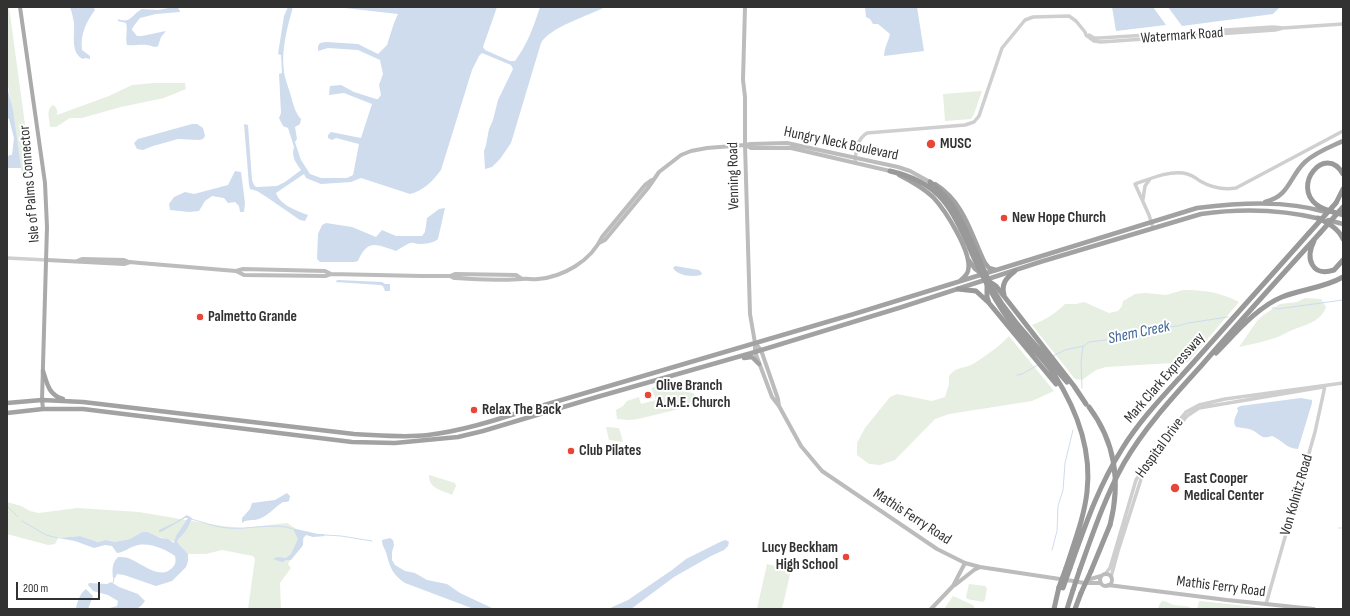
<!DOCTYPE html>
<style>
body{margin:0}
#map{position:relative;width:1350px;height:616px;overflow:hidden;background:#fff;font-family:"Sofia Sans Condensed",sans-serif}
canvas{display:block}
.frame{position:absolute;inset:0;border:8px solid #323232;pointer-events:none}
.scale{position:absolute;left:16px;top:582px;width:84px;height:18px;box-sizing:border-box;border:2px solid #323232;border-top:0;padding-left:5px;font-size:12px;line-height:14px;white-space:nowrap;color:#323232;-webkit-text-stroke:3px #fff;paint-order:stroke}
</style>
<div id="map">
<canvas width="1350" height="616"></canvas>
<div class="frame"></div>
<div class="scale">200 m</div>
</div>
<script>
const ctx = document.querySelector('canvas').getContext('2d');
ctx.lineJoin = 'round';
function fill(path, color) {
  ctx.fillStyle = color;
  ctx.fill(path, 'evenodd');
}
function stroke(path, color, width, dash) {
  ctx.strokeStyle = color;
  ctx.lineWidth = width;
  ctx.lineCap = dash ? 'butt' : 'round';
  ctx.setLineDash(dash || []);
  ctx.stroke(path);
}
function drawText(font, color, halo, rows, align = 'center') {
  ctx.font = font + ' "Sofia Sans Condensed",sans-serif';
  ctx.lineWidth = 4;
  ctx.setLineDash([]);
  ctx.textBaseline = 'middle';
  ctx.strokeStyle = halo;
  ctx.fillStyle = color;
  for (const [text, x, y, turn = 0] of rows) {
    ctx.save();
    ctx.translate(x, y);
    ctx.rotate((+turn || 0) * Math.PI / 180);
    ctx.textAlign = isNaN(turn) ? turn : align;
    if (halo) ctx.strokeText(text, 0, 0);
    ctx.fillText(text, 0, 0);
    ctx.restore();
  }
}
fill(new Path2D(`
 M 7,7 L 9,7 L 32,176 L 22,175 L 7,79 Z
 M 154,83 L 185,83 L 186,89 L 164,98 L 121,107 L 82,118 L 70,118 L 56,127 L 50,127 C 50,118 45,111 53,105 C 58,108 57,111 57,115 L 109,96 L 132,85 Z
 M 982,91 L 974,114 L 971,119 L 945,121 L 943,94 Z
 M 1183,290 C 1205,290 1219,292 1239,302 L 1188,362 L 1106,367 L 1096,370 L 1082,380 L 1075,379 L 1032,325 C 1045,320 1055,314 1065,304 L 1076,304 L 1084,302 L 1109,313 L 1118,311 L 1122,306 L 1123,301 L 1135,294 L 1145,293 L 1166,295 Z
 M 1305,298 L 1321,299 L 1326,307 C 1321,321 1308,324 1295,329 C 1288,331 1282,336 1275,338 C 1263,342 1251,344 1239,347 L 1257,321 L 1262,316 L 1280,304 L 1297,302 Z
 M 1009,336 L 1054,391 L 1032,401 L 949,414 L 935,419 L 895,460 L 880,465 L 869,464 L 857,455 L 857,443 L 865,428 L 890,397 L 897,394 L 932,401 L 945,397 L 949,384 L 949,376 C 956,367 961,369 971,365 C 982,359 1000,346 1009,336 Z
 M 655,387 L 693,393 L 695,395 L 694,400 L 683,408 L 638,419 L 629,420 L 617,419 L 616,410 L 623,406 L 627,401 L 639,397 L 641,404 L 656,400 L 651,388 Z
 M 606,427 L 619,428 L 623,442 L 609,440 Z
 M 429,475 L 455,483 L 456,486 L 452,495 C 443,490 428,489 429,475 Z
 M 7,502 L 21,506 L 30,511 L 39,513 L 77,508 L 139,512 L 222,526 L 243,528 L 287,523 L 306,535 C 302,539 304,540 303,545 C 300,551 291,557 288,564 L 291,568 L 280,583 L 281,609 L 248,609 L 255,559 L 253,556 L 222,550 L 206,554 L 188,554 C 185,551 183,549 181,546 C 174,539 153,536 142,532 L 130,539 L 115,542 L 106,540 L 98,542 L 80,536 L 58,538 L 55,544 L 48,545 L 7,534 Z
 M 767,564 L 791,570 L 782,609 L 757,609 Z
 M 969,584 L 985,586 L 987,588 L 985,600 L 983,602 L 967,599 L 966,597 Z
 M 953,596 L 973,605 L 975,609 L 944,609 Z
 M 1162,601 C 1167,601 1170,604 1174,605 C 1181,606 1187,605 1193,609 L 1158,609 L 1159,605 Z
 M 1199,601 L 1275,609 L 1197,609 Z`), '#e6efe1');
fill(new Path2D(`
 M 70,7 L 93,7 L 95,10 C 86,22 80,35 82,50 L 90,56 L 90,59 L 85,58 L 83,59 C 70,53 75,34 74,23 C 73,18 72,12 70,7 Z
 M 174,7 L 178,8 L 180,11 L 180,12 L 156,14 L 140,18 L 133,27 L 132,30 L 137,36 L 142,36 L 166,31 L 161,37 L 158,46 L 156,47 C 153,47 150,45 147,45 C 140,44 133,46 127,45 C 125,38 128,30 126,23 L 118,21 L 118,19 C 131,24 131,15 142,9 L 158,10 Z
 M 288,7 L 293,7 C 287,28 281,50 284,72 C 285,79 289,89 291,96 C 293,103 295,113 301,119 L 300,124 L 295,127 L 297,139 L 295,142 L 301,160 L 310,174 L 321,178 L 347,178 L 353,175 L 359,144 L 336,138 L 332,140 L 328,138 L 328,135 L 331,132 L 361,138 L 372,104 L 344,93 L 329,95 L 330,86 L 341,85 L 354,92 L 376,99 L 378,99 L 381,95 L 379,85 L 383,74 L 380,60 L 358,50 L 328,48 L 318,51 L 318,46 L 320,43 L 326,42 L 358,44 L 378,54 L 387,45 L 394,23 L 398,14 L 336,7 L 497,7 L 483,47 L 485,50 L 510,61 L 515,61 C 527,45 534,26 540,7 L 605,7 C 588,16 550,27 541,43 L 511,143 L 500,159 L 492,167 L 485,169 L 484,151 L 486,145 L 489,129 L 493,120 L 498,100 L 513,69 L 511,65 L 482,53 L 479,56 L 472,70 L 441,170 C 433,181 423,191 410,194 L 361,178 L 351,182 L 321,184 L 306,178 L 304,174 L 276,193 C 280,205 297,211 308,215 L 305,221 L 300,220 L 268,198 L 257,191 L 250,189 L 249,185 L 244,124 L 248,125 L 252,180 L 254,185 L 256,187 L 277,186 L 285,182 L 301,170 C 296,163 291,157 294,147 L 288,128 L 283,126 L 279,118 L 281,113 L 279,74 L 282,73 L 281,55 L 278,54 L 284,16 Z
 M 865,7 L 917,7 L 924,51 L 884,56 C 885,45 888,43 890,34 L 878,24 L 873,24 L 870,19 L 866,17 Z
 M 1112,7 L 1153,7 L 1166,25 L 1116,31 Z
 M 1168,7 L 1280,7 L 1273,14 L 1182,26 Z
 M 7,87 L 13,110 L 21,168 L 7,168 L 7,159 L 9,155 L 12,155 L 14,138 L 9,119 L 7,118 L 8,105 Z
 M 192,124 L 197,124 L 203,128 L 205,136 L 203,139 L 199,140 L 178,139 L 153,146 L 143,150 L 137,149 L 134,143 L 138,139 Z
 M 235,171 L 241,172 L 245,203 L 244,212 L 240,212 L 239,206 L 235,202 L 228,203 L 224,198 L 212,196 L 205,201 L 199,211 L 189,212 L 170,210 L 169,204 L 174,197 L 185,192 L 194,194 L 228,185 Z
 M 445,208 L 438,239 C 434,243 425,244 419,244 C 416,244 414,242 410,243 C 405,245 401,248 396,251 C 377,245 368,238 358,261 L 354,262 L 320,262 L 317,259 L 318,234 L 322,225 L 326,223 L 352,227 L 376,237 L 382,230 L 396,236 L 422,236 L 425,232 L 427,218 L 439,209 Z
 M 675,266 L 699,270 L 702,273 L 701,275 C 692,277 678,276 673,268 Z
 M 338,280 L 382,282 L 385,284 L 390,284 L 390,291 L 385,291 L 383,286 L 380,285 L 336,282 L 336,281 Z
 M 1301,398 L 1312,400 L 1312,403 L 1298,449 C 1287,449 1282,440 1272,436 C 1260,440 1261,434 1252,430 C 1247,428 1241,428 1236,427 C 1232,421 1236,416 1238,411 L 1237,408 L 1240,406 Z
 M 287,493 L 290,496 L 289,501 L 286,502 L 283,502 C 275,507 268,516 259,519 C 253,521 246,519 242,523 L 242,518 L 250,509 L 252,503 L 275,500 Z
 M 187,515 L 192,518 C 190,523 187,530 183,534 C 180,538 178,538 177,542 L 188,554 L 188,561 L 186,567 L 172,581 L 156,586 L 124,575 L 117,574 L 115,578 L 113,578 C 112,569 112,563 118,557 C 122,557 125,557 128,558 C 140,562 160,581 172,568 C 176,564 176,561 175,556 C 166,549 147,541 135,546 C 128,548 125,552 117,553 L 112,546 L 105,545 L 94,548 L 75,541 L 58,538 L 80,536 L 98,542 L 106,540 L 115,542 L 130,539 L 142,532 L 147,532 L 161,538 L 168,539 L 174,543 L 176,536 L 188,518 L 185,518 L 161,532 L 159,532 L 159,530 L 176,522 Z
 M 293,529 L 296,529 L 318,534 L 324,534 L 325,536 L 313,537 L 306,535 L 303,538 L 303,545 L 291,560 L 286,560 L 282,562 L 273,559 L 277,557 L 286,558 L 291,554 L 298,539 Z
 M 390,538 L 393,540 L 394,545 L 392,552 L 392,560 L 395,565 L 405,571 L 415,573 L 427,580 L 447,584 L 460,593 L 494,609 L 474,609 L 405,583 C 394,576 390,568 387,556 C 386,549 382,547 382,540 Z
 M 722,541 L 726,540 L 729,542 L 728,546 L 724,550 L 711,556 L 674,577 L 631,609 L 608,609 L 628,600 L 672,570 L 686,559 Z
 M 111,582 L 119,587 L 138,594 L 145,601 L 141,606 L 136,609 L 106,609 L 117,606 L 118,601 L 108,595 L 93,591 L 88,585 L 89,583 L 107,584 Z
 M 86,589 L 93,596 L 88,609 L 76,609 C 77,602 80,593 86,589 Z`), '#cedcee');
stroke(new Path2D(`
 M 1272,308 L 1275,308 L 1277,309 L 1343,300
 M 1053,356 L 1065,350 L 1084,346 L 1089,342 L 1122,338 L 1156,328 L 1178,326 L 1188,323 L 1228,317
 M 1017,375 L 1022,374 L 1038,365
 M 1082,388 L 1081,362 L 1083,346
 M 7,506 L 18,517
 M 191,519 C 203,522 215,527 228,528 C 247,530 277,522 293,529
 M 22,521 L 46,535 L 58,538
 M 1339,528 L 1343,528
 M 325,535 L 341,536 L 372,541
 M 1052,550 L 1057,531 L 1058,506 L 1063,490 L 1065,463 L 1073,430
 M 113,583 L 114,578`), '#cedcee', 1);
stroke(new Path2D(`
 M 1089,35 L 1094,38 L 1100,38 L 1273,27 L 1283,28 L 1343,24
 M 855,163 C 856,151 856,140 867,133 L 965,125 L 974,122 L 979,116 L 1002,48 L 1025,20 L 1033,17 L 1069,16 L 1076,21 L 1085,32 L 1086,35 L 1094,41 L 1101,42 L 1275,30 L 1283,28
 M 1143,199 L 1145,186 L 1150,179
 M 1153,228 L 1149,215 L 1135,184 C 1150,179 1167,171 1183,173 C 1190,174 1195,177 1200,181 C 1212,188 1223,190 1236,188 L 1343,131
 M 7,258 L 47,260
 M 1105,574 L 1110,568 L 1136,480 L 1158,446 L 1186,412 L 1199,405 L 1225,399 L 1343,383
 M 1111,577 L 1118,551 L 1142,476 L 1159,449 L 1187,416 L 1199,408 L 1323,387
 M 1266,604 L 1315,432 L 1325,386`), '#cfcfcf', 3.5);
stroke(new Path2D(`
 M 745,7 L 743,80 L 745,97 L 745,145 L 750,314 L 755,343 L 755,352 L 772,397 L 779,406 L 801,446 L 822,471 L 937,549 L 965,563 L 980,567 L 1073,581 L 1084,583 L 1101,583
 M 745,145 L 751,148 L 791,148 L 890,171
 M 599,243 L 605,240 L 648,188 L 659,172 L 681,155 L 691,151 L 707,148 L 745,145 L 751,144 L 787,143 L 898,167 L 910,171 L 930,182
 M 47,260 L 124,264 L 130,262 L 140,263 L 236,271 L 244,275 L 325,276 L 331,274 L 421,276 L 450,276 L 455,274 L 516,275 L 522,279
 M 77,261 L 82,259 L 124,260 L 129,262
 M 236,271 L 243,269 L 325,271 L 331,274
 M 450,276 L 454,278 C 477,279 500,281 522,279 C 527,278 533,280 538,279 C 563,277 591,261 602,237 L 645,185 L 652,180
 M 756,344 L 761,350 L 778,399 L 779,406
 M1100 580a6 6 0 1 1 12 0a6 6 0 1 1-12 0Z
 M 1087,580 L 1101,576
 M 955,585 L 974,570 L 980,567
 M 1108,585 L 1227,600 L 1314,609
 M 931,609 L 953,586 L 965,563`), '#bcbcbc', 4);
stroke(new Path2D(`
 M 20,7 L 45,183 L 47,227 L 42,400 L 43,409`), '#aaa', 4);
stroke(new Path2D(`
 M 899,175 C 911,181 923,188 933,197 C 945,210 973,253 968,271 C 967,275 963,278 960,281
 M 935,184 C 965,203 971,235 985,263 L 989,268 L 996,270
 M 1265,202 C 1290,196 1289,177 1305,162 C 1316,152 1330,147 1343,141
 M 1328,220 L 1343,224
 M 968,259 L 975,269 L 982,274
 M 744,358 L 752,357 L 759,364
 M 43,371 C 47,384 49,395 63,399
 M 7,403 L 42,400 L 83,402 L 354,434 C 378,435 404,438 428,435 C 461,431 493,421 524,411 L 854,314 L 1197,208 C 1240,203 1285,200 1326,212
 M 7,413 L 43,409 L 83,409 L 352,442 L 395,443 L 458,437 L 483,431 L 597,397 L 755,352 L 902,307 L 1040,262 L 1201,214 C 1243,208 1280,209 1321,219`), '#a2a2a2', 4.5);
stroke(new Path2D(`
 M 890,171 C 936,182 948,201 967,242
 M 1343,174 C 1325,143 1291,186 1317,205 C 1324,211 1335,212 1343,215
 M 930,182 C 953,202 959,214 971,241
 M 1336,203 L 1343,189
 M 1318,218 C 1328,223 1338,228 1343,239
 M 1314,241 C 1305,259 1312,277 1334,270 L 1343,260
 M 987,280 L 996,286 L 1074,386 L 1086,404
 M 987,285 L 987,297 L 989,303 L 1056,384
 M 958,289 L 976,291 L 988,302
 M 1004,295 C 1001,284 1006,278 1015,271
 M 1018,325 L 1067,382
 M 1015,328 C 1027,343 1043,358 1054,374 C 1077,410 1092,449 1087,492 C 1084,518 1074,543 1066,568
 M 1216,353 C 1235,334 1257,307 1282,297 C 1302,289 1324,288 1343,277
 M 1070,568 C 1085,526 1098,487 1122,449 C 1141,418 1168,391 1192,364 C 1231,320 1270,277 1309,233
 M 1080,569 C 1093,533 1105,497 1124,463 C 1145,427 1173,397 1201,366 C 1240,321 1280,277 1320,233
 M 1091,571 L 1110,525
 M 1054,609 L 1059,587
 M 1067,609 L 1073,590
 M 1075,609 L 1081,593`), '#999', 5);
stroke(new Path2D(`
 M 1309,233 L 1336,203
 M 1320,233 L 1343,207
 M 971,241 L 991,286 L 1002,304 L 1018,325
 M 967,242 C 980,273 994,301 1015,328
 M 1089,407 C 1116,443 1121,482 1110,525
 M 1059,587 L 1066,568
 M 1063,588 L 1070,568
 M 1073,590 L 1080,569
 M 1081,593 L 1091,571`), '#999', 5);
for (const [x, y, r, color] of [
 [931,144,5,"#e84636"],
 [1004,218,4,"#e84636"],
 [200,317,4,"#e84636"],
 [648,395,4,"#e84636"],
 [474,410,4,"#e84636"],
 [571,451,4,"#e84636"],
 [1175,488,5,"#e84636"],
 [846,557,4,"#e84636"]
]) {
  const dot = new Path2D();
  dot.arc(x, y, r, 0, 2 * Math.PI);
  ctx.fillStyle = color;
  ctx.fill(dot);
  stroke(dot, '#fff', 1.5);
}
drawText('15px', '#323232', '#fff', [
 ["Watermark Road",1182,36,-4],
 ["Hungry Neck Boulevard",841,144,12],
 ["Venning Road",734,176,-91],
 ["Isle of Palms Connector",30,184,-95],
 ["Mark Clark Expressway",1165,378,-49],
 ["Hospital Drive",1160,448,-54],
 ["Von Kolnitz Road",1297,495,-74],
 ["Mathis Ferry Road",912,517,33],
 ["Mathis Ferry Road",1221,587,7]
]);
drawText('bold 15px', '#323232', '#fff', [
 ["MUSC",940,144],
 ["New Hope Church",1012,218],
 ["Palmetto Grande",208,317],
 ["Olive Branch",656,386],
 ["A.M.E. Church",656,403],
 ["Relax The Back",482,410],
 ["Club Pilates",579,451],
 ["East Cooper",1184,479],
 ["Medical Center",1184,496],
 ["Lucy Beckham",838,548,"right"],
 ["High School",838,565,"right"]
], 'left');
drawText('italic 16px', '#3e6697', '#fff', [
 ["Shem Creek",1139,333,-12]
]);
</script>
